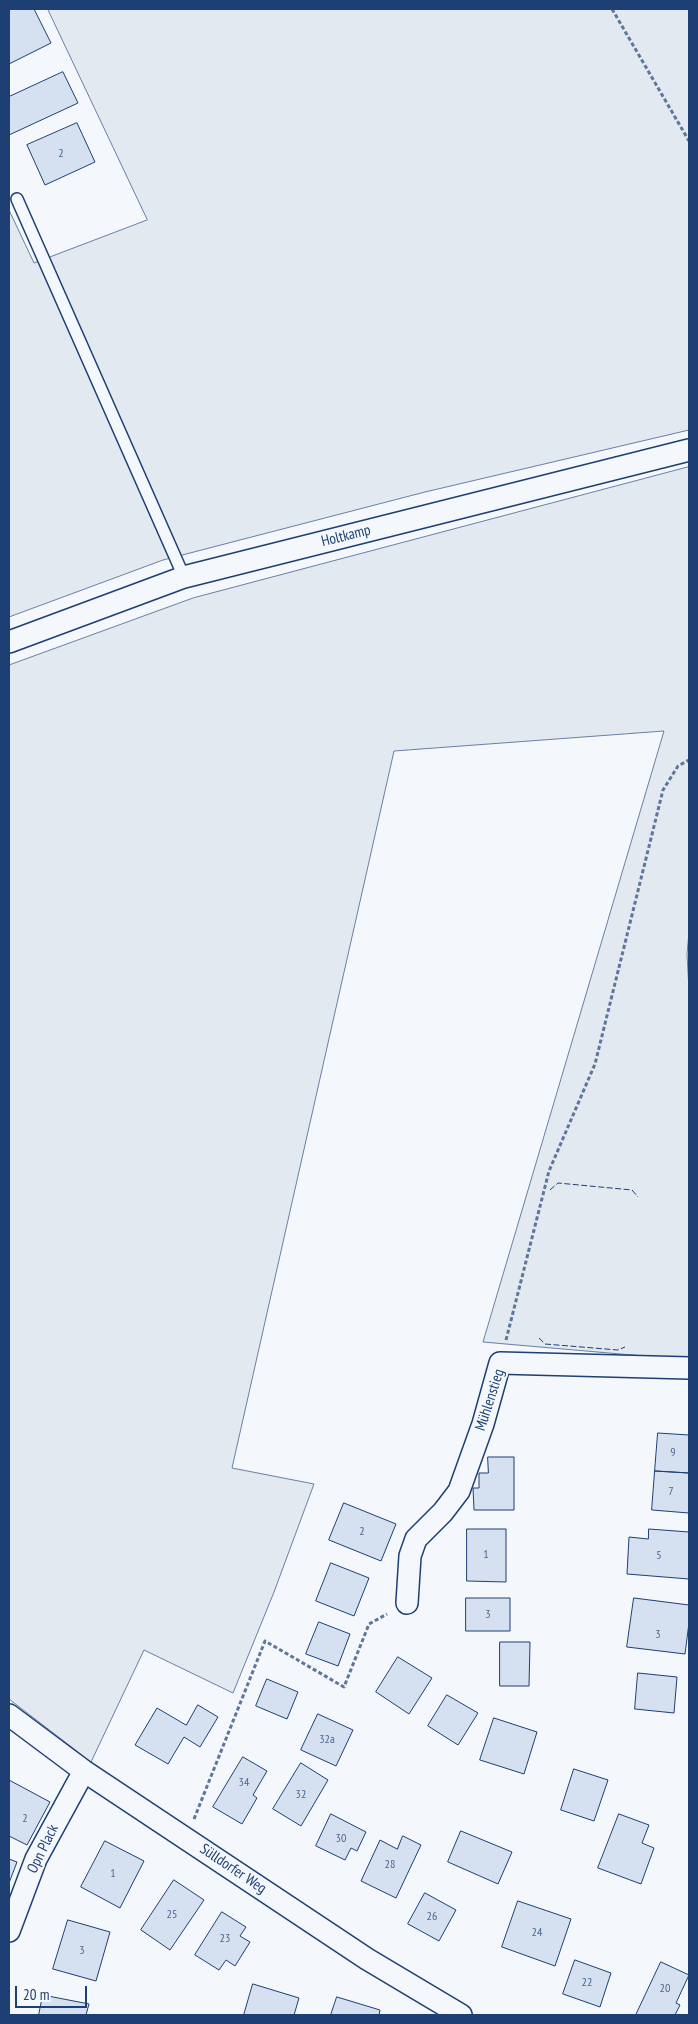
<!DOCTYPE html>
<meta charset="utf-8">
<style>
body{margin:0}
#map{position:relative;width:698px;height:2024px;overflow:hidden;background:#f4f7fb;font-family:"PT Sans Narrow",sans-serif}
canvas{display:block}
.frame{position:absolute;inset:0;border:10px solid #1d3f73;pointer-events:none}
.scale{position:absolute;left:15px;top:1986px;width:72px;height:22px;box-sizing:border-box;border:2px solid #1d3f73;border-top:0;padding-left:6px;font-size:15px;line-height:18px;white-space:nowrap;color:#1d3f73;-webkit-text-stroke:4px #f4f7fb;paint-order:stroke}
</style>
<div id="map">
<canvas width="698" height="2024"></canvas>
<div class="frame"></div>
<div class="scale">20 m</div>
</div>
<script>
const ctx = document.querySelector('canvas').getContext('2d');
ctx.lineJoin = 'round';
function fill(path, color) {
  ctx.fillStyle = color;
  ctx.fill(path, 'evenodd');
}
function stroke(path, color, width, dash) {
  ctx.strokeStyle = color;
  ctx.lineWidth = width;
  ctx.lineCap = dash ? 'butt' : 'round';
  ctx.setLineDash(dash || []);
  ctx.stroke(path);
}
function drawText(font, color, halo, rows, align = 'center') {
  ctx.font = font + ' "PT Sans Narrow",sans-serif';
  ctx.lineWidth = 4;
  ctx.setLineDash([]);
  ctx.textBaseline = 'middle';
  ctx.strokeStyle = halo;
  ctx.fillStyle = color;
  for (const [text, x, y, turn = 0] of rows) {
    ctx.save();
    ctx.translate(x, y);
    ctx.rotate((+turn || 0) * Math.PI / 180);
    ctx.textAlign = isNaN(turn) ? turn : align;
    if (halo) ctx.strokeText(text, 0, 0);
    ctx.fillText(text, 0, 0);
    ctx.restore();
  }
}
const green = new Path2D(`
 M 48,9 L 689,9 L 689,430 L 425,492 L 163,560 L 9,617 L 9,210 L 34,263 L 147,220 Z
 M 689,467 L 689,932 L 687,954 L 689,990 L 689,1360 L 483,1342 L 664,731 L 394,751 L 232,1468 L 314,1484 L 274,1592 L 233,1693 L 144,1650 L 91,1762 L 9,1699 L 9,665 L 193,598 Z`);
fill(green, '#e3e9f0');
stroke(green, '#687fa3', 1);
const building = new Path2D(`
 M 9,9 L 34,9 L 51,43 L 9,64 Z
 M 63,72 L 78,103 L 9,135 L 9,97 Z
 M 77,123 L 95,162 L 45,185 L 27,145 Z
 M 658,1433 L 689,1435 L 689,1473 L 655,1471 Z
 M 488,1457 L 514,1457 L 514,1510 L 474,1510 L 473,1488 L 479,1488 L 479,1473 L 488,1473 Z
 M 655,1471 L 689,1473 L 689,1513 L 652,1510 Z
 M 344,1503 L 396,1524 L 381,1561 L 329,1540 Z
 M 467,1529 L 506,1529 L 506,1582 L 467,1581 Z
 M 649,1529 L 689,1532 L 689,1579 L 627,1574 L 629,1537 L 648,1539 Z
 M 331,1563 L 369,1578 L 354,1616 L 316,1601 Z
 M 466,1598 L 510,1598 L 510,1631 L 466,1631 Z
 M 634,1598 L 689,1605 L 689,1623 L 685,1654 L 627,1647 Z
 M 319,1622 L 350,1634 L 338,1666 L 306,1654 Z
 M 500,1642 L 530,1642 L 529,1686 L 500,1686 Z
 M 398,1657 L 432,1678 L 409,1714 L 376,1692 Z
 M 638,1673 L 677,1677 L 674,1713 L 635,1709 Z
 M 267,1679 L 298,1692 L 287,1719 L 256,1706 Z
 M 447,1695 L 478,1713 L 458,1745 L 428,1726 Z
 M 198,1705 L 218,1717 L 200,1747 L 184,1737 L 168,1764 L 135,1745 L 157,1708 L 186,1725 Z
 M 318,1714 L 353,1730 L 336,1766 L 301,1750 Z
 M 494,1718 L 537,1732 L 524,1774 L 480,1760 Z
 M 243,1757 L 267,1771 L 253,1795 L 257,1798 L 242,1824 L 213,1807 Z
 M 301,1763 L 328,1780 L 301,1826 L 273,1809 Z
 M 574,1769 L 608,1780 L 594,1821 L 561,1810 Z
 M 9,1780 L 50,1802 L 27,1845 L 9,1836 Z
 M 331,1814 L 366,1832 L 357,1851 L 351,1848 L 345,1860 L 316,1846 Z
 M 619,1814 L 649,1825 L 642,1843 L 654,1848 L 641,1884 L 598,1868 Z
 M 461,1831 L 512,1852 L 498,1884 L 448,1862 Z
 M 403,1836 L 421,1845 L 396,1898 L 361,1881 L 380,1840 L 397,1849 Z
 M 105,1841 L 144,1861 L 120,1908 L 81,1887 Z
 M 9,1859 L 17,1862 L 9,1883 Z
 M 174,1880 L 204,1900 L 170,1950 L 141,1930 Z
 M 425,1893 L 456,1910 L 439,1941 L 408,1924 Z
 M 518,1901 L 571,1919 L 555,1966 L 502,1947 Z
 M 222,1912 L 246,1927 L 240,1936 L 250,1942 L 235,1966 L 226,1960 L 219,1970 L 195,1955 Z
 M 68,1920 L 110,1932 L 96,1981 L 53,1969 Z
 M 575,1960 L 611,1973 L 600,2007 L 563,1994 Z
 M 661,1962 L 689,1975 L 676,2003 L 680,2005 L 675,2015 L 636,2015 Z
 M 253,1984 L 299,1998 L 294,2015 L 244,2015 Z
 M 43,1995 L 89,2004 L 86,2015 L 39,2015 Z
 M 337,1997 L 380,2010 L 379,2015 L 331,2015 Z`);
fill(building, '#d5e0f0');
stroke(building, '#1d3f73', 1);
const lane = new Path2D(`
 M 17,199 L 184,577`);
const street = new Path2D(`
 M 9,642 L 184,577 L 689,450
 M 407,1603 L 410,1556 L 416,1539 L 443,1512 L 459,1491 L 483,1424 L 500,1363 L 689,1368
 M 9,1715 L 84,1771 L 367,1959 L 461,2015
 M 9,1931 L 36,1859 L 84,1771`);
stroke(lane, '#1d3f73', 14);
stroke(street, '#1d3f73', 24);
stroke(new Path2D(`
 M 612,9 L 689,141
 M 506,1340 L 549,1171 L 595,1064 L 663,790 L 678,766 L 689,760
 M 194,1819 L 265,1641 L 344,1687 L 369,1624 L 387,1614`), '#5e769c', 3, [4, 2.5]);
stroke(lane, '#f4f7fb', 11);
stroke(street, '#f4f7fb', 21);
stroke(new Path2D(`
 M 550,1190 L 558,1183 L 632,1190 L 638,1197
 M 539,1338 L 545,1344 L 618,1350 L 625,1347`), '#1d3f73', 1, [6, 2.5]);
drawText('12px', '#4b6792', null, [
 ["2",61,154],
 ["9",673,1453],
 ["7",671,1492],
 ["2",362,1532],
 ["1",486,1555],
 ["5",659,1556],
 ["3",488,1615],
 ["3",658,1635],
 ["32a",327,1740],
 ["34",244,1783],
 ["32",301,1795],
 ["2",25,1819],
 ["30",341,1839],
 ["28",390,1865],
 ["1",113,1874],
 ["25",172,1915],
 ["26",432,1917],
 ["24",537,1933],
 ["23",225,1939],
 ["3",82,1951],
 ["22",587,1983],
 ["20",665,1989]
]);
drawText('15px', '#1d3f73', '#f4f7fb', [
 ["Holtkamp",346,536,-14],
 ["Mühlenstieg",490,1400,-72],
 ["Opn Plack",43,1849,-64],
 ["Sülldorfer Weg",233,1869,34]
]);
</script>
